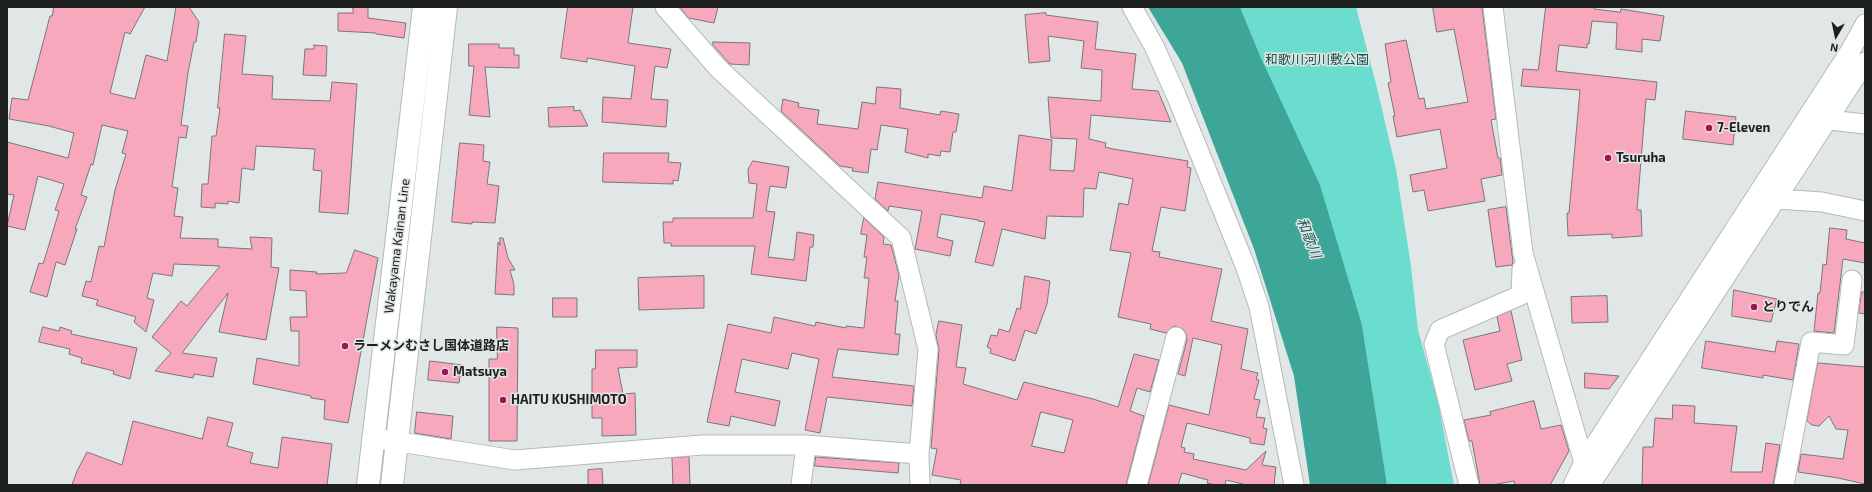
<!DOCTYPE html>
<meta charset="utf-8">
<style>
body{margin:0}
#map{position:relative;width:1872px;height:492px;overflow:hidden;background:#e1e7e6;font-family:"Exo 2",sans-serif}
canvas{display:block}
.frame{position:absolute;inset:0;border:8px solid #1e2020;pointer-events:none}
.north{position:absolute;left:1816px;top:16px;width:40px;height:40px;-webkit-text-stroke:3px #e1e7e6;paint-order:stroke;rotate:189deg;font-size:11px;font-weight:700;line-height:16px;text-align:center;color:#1e2020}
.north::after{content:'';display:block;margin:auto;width:14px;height:18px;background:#1e2020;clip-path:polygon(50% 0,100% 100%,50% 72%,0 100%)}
</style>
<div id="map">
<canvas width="1872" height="492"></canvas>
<div class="frame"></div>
<div class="north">N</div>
</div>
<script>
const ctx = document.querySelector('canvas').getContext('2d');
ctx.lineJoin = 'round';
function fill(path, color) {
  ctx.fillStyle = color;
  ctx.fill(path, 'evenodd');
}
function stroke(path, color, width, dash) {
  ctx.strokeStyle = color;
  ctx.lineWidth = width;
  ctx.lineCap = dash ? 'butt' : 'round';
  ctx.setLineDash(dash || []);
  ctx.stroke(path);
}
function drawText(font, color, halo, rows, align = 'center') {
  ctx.font = font + ' "Exo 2","Noto Sans JP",sans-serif';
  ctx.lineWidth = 3;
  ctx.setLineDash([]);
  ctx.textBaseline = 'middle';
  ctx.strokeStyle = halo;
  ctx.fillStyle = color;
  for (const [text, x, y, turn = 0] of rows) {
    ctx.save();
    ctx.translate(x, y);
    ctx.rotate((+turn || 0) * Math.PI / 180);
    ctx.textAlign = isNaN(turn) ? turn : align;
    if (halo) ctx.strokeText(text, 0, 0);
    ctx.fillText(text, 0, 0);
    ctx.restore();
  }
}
fill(new Path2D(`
 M 1240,7 L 1356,7 L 1377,88 L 1396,169 L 1411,266 L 1418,330 L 1438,402 L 1454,485 L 1387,485 L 1362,325 L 1261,58 Z`), '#6bddce');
fill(new Path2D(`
 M 1148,7 L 1240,7 L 1261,58 L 1320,185 L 1362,325 L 1387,485 L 1310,485 L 1294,376 L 1254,249 L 1182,63 Z`), '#3ea599');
const building = new Path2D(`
 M 54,7 L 145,7 L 130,34 L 125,32 L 110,93 L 135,99 L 146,55 L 167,61 L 176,7 L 189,7 L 199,22 L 196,42 L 194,42 L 188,73 L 181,125 L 188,126 L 186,138 L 179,137 L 172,187 L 178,188 L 174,216 L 183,217 L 180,238 L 218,239 L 218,247 L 252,249 L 250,237 L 272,238 L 271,267 L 279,268 L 266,340 L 219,332 L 228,293 L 182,353 L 217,358 L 213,377 L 194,374 L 193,378 L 155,371 L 171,353 L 152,337 L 181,301 L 187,306 L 220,266 L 174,264 L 172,276 L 153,273 L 147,298 L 154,300 L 146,332 L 134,322 L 136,317 L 96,305 L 98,300 L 82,296 L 86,281 L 91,282 L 99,246 L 104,247 L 115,190 L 126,154 L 122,153 L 128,131 L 102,125 L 93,165 L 91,164 L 81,195 L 87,197 L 75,229 L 77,229 L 65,265 L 56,262 L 47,297 L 30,292 L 39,263 L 43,264 L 48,248 L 59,211 L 55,210 L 64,184 L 38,176 L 25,230 L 7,226 L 14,195 L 7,194 L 7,142 L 68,158 L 74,133 L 49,126 L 9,119 L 12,98 L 28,100 L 50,16 L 52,16 Z
 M 353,7 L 368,7 L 368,18 L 406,23 L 404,38 L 376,34 L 376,33 L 338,31 L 338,13 L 353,13 Z
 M 568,7 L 633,7 L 628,43 L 671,49 L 667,68 L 655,66 L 651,99 L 668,100 L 666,127 L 602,122 L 603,97 L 631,99 L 635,66 L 587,58 L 587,62 L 561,58 Z
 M 680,7 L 718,7 L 714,23 L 689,18 Z
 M 1433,7 L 1482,7 L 1496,119 L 1491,120 L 1498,158 L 1500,158 L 1502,175 L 1481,179 L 1485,201 L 1428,211 L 1424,190 L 1413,192 L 1410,175 L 1447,168 L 1440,129 L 1397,137 L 1393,116 L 1395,116 L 1388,83 L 1391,82 L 1385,44 L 1406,40 L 1419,99 L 1424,98 L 1426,109 L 1468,102 L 1454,29 L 1437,32 Z
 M 1546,7 L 1594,7 L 1594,9 L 1619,12 L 1620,13 L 1621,9 L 1664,16 L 1660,41 L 1642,39 L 1642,52 L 1616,49 L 1617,23 L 1592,21 L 1589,44 L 1587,44 L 1587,48 L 1559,45 L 1556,71 L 1657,82 L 1655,100 L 1646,99 L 1637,210 L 1641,210 L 1642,236 L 1612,238 L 1612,234 L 1568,236 L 1567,213 L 1569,213 L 1580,90 L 1521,86 L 1523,69 L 1538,70 Z
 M 1046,13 L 1046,15 L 1098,22 L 1095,49 L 1136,54 L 1132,89 L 1158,91 L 1171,122 L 1091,115 L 1089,139 L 1106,143 L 1105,147 L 1113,149 L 1188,161 L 1187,167 L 1191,168 L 1185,211 L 1161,207 L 1152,251 L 1160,252 L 1159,257 L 1222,269 L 1211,321 L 1248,329 L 1241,369 L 1258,373 L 1256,379 L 1259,380 L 1254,399 L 1260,400 L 1256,417 L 1265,418 L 1263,428 L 1267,429 L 1264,445 L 1250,443 L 1250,438 L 1187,423 L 1181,447 L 1185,448 L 1184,452 L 1194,454 L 1193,459 L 1246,470 L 1266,451 L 1262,465 L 1276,467 L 1274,485 L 1247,485 L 1226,480 L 1225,485 L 1216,485 L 1207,483 L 1208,480 L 1182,473 L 1178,485 L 1148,485 L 1169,405 L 1209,415 L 1222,345 L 1193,338 L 1185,376 L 1178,374 L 1187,340 L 1186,334 L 1183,329 L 1174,326 L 1166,333 L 1150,329 L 1151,324 L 1118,317 L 1131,253 L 1110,250 L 1119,203 L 1128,205 L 1133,179 L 1099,172 L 1096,189 L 1084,188 L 1083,217 L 1047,216 L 1045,239 L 1002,229 L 993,266 L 975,262 L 985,222 L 978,221 L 978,220 L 941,214 L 937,237 L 953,241 L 950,256 L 915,249 L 922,211 L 889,206 L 888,211 L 875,199 L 878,182 L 982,198 L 984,186 L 1012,191 L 1019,135 L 1052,140 L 1050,170 L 1074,171 L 1077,139 L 1051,138 L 1048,97 L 1101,101 L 1102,70 L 1081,68 L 1084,41 L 1048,36 L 1050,61 L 1029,63 L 1025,15 Z
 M 225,34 L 246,36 L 242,74 L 273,76 L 272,99 L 330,101 L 332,82 L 357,84 L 348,214 L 319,212 L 322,171 L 313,170 L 315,149 L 256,146 L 254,170 L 242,168 L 239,203 L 228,201 L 228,204 L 215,203 L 215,208 L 201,207 L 202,184 L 208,184 L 212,136 L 216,136 L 220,108 L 218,108 Z
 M 713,42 L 750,43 L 749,65 L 730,64 L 713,45 Z
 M 469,44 L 499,44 L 499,48 L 514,48 L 514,55 L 519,55 L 519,68 L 485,67 L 490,117 L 469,115 L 474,66 L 469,66 Z
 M 314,45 L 327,46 L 326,76 L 303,75 L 305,49 L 314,49 Z
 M 877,87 L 901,89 L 900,108 L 940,115 L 941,111 L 959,114 L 956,132 L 953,132 L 950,152 L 941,151 L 940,156 L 928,154 L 928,158 L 905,152 L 908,129 L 881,125 L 877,150 L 871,149 L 868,173 L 852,171 L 853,168 L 840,166 L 781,111 L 783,99 L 799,103 L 798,107 L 819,110 L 817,124 L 858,129 L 862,102 L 875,104 Z
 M 574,107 L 574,111 L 580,110 L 588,126 L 549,127 L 548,108 Z
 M 1686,111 L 1736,117 L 1733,145 L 1683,139 Z
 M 460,143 L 484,145 L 483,161 L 490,162 L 487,184 L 499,186 L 495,223 L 472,222 L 472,224 L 452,222 Z
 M 604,153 L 669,153 L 668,162 L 681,163 L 678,181 L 673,180 L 673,184 L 603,182 Z
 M 753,161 L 789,167 L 786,188 L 770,186 L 766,211 L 775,212 L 768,257 L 794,260 L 797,232 L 814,235 L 813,247 L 810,247 L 806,281 L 751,274 L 755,246 L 671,246 L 671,243 L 664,243 L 663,222 L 673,222 L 673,218 L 753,218 L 757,184 L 749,183 L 748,170 Z
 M 1506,207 L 1513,262 L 1512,265 L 1496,267 L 1488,210 Z
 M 864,218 L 884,237 L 883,244 L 891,245 L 899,275 L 895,301 L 898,301 L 895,334 L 900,334 L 898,355 L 838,349 L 832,377 L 914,386 L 912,406 L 827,397 L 820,433 L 805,430 L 819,359 L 792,353 L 788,369 L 742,359 L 735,392 L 780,401 L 775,426 L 731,416 L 729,426 L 707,422 L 728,324 L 771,333 L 774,317 L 815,326 L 816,322 L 846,328 L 846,326 L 864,328 L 869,278 L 864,278 L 867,257 L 864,257 L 867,235 L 861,234 Z
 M 1830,228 L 1847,230 L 1846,239 L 1865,243 L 1865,263 L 1843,259 L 1834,333 L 1814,331 L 1818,293 L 1820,293 L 1823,264 L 1826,265 Z
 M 500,238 L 503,238 L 508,258 L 515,270 L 510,270 L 514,285 L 514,295 L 495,294 L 498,242 L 500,245 Z
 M 355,250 L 378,258 L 348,423 L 324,419 L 325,400 L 311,398 L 311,396 L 253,384 L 257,358 L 299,366 L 299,331 L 291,331 L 290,317 L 307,317 L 306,291 L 290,290 L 290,270 L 317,272 L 316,274 L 346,273 Z
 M 704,276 L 704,308 L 639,310 L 638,278 Z
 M 1025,276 L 1050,281 L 1047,304 L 1036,334 L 1025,330 L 1015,361 L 990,353 L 991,349 L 987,347 L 991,335 L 997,336 L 999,329 L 1009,332 L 1017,308 L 1020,309 Z
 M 1734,290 L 1777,299 L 1771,322 L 1732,316 Z
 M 1862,292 L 1865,292 L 1865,314 L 1859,313 Z
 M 1607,296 L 1608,322 L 1572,323 L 1571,297 Z
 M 553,298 L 577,298 L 577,317 L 553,317 Z
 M 1511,311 L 1522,360 L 1507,364 L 1512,381 L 1475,390 L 1463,340 L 1500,331 L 1497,317 Z
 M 939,321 L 962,325 L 956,367 L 966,368 L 963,384 L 1017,400 L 1024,382 L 1093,399 L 1118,407 L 1134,354 L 1159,360 L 1150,392 L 1137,388 L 1130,411 L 1144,416 L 1126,485 L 960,485 L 961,480 L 932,475 L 937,449 L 931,448 L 939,350 L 936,335 ZM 1041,412 L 1073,420 L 1064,453 L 1032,446 Z
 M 43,327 L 59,331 L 60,327 L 72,331 L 71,334 L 137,348 L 130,379 L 113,374 L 114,371 L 81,363 L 82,358 L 69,354 L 70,349 L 39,342 Z
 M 497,327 L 518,328 L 517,441 L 489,441 L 489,359 L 497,359 Z
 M 1706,341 L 1775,352 L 1777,341 L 1799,344 L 1793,380 L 1763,375 L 1763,378 L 1702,368 Z
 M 596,350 L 637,350 L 637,367 L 618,368 L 623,394 L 635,393 L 636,435 L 602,436 L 602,418 L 592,418 L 592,369 L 595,369 Z
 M 430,361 L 462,365 L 459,383 L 428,380 Z
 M 1818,363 L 1865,367 L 1865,484 L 1838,478 L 1798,472 L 1801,454 L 1843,459 L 1848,430 L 1836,429 L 1829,416 L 1819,426 L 1812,425 L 1807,421 Z
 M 1585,373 L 1619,376 L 1609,389 L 1585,388 Z
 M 1534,401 L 1541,429 L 1561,425 L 1569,451 L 1550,485 L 1515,485 L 1514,481 L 1492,485 L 1480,485 L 1472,441 L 1469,441 L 1464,420 L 1491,415 L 1490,412 Z
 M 1673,405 L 1695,406 L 1694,423 L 1737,426 L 1731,472 L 1762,472 L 1766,443 L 1780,445 L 1773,485 L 1642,485 L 1643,447 L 1653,447 L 1655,418 L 1672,419 Z
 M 417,412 L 453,416 L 451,439 L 415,433 Z
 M 208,417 L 233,423 L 227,446 L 253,453 L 250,463 L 278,468 L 282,437 L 332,444 L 327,485 L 72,485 L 77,471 L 87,452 L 122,465 L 133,421 L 202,439 Z
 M 689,457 L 690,485 L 673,485 L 672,458 Z
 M 816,457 L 899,463 L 898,473 L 815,466 Z
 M 602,469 L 603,485 L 588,485 L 588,470 Z`);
fill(building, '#f8a8bc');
stroke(building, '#7a7677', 1);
const minor = new Path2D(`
 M 665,7 L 718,68 L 901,238 L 928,349 L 919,454 L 920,485
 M 1132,7 L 1154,46 L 1176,95 L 1246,268 L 1259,307 L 1294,485
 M 1493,7 L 1523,253 L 1586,470
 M 1829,120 L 1865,124
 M 1777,199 L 1822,202 L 1865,211
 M 374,438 L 515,460 L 702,445 L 806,445 L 919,454
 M 801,485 L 806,445
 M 1137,485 L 1176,337
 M 1469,485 L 1434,344 L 1440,330 L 1521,295 L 1522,269
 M 1573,485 L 1584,462 L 1849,53 L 1865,24
 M 1590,485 L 1865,62
 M 1784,485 L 1811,342 L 1844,345 L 1852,280`);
const major = new Path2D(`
 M 368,485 L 424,7
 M 392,485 L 446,7`);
stroke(minor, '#b5bab9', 21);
stroke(major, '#b5bab9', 24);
stroke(minor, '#fff', 19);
stroke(major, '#fff', 22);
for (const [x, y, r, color] of [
 [1709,128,4,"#a51251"],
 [1608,158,4,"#a51251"],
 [1754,307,4,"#a51251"],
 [345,346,4,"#a51251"],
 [445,372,4,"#a51251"],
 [503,400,4,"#a51251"]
]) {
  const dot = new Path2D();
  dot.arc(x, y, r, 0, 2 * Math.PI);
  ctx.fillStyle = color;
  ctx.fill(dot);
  stroke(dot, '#e1e7e6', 1.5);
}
drawText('13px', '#165049', '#e1e7e6', [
 ["和歌川河川敷公園",1317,60]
]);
drawText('bold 13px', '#1e2020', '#e1e7e6', [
 ["7-Eleven",1717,128],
 ["Tsuruha",1616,158],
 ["とりでん",1762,307],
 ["ラーメンむさし国体道路店",353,346],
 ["Matsuya",453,372],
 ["HAITU KUSHIMOTO",511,400]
], 'left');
drawText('13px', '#1e2020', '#e1e7e6', [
 ["Wakayama Kainan Line",397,246,-83]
]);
drawText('italic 14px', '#225a53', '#e1e7e6', [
 ["和歌川",1309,238,68]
]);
</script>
